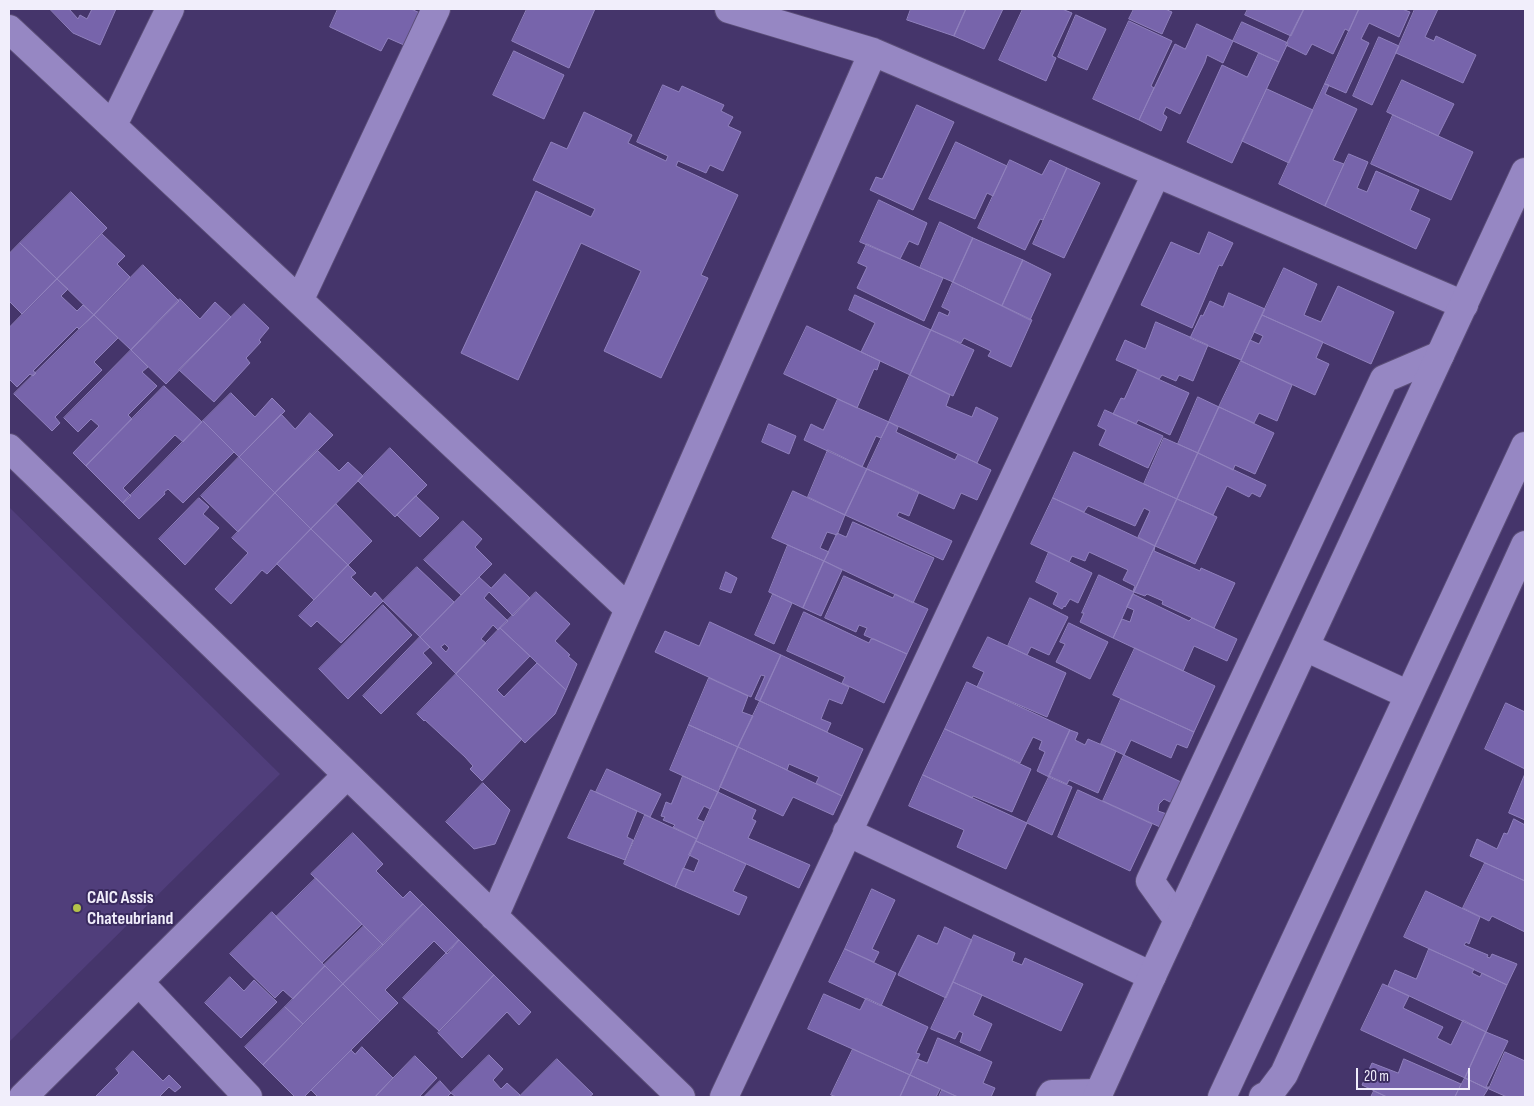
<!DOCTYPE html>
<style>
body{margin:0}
#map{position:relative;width:1534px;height:1106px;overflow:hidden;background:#45356b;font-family:"Sofia Sans Condensed",sans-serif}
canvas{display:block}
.frame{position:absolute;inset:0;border:10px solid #f1eefb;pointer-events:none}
.scale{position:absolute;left:1356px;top:1068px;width:114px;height:22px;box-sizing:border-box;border:2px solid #f1eefb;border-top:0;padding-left:6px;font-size:15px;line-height:18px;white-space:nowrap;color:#f1eefb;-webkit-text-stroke:4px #3a2b5f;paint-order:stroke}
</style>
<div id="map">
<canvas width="1534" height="1106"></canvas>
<div class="frame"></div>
<div class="scale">20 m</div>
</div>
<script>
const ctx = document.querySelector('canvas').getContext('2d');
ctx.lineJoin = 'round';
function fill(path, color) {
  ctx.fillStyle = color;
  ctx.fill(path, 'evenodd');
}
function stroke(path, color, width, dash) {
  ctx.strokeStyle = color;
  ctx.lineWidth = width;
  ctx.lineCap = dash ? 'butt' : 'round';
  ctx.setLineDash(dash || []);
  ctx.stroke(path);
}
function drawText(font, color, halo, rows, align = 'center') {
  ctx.font = font + ' "Sofia Sans Condensed",sans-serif';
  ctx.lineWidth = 4;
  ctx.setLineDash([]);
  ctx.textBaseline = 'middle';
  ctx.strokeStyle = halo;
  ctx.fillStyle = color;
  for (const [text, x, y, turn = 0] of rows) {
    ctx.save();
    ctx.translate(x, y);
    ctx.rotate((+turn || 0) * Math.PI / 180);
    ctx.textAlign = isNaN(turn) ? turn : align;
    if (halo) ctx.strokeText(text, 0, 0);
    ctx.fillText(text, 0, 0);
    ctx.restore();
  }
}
fill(new Path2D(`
 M 9,507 L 280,774 L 9,1042 Z`), '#503e7b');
const building = new Path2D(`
 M 50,9 L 69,9 L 78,19 L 80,15 L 87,19 L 92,9 L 116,9 L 100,45 L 73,33 Z
 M 338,9 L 411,9 L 420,13 L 404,45 L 388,38 L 381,51 L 330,27 Z
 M 527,9 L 595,9 L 569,68 L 512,41 Z
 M 911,9 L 966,9 L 954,36 L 907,20 Z
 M 966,9 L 1003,9 L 984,49 L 954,36 Z
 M 1023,9 L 1062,9 L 1072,13 L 1052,56 L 1056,58 L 1046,81 L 999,60 Z
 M 1134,9 L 1165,9 L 1172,12 L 1162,34 L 1129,19 Z
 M 1248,9 L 1304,9 L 1291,36 L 1245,15 Z
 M 1304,9 L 1359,9 L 1349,31 L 1345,29 L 1333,54 L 1312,44 L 1306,55 L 1286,45 Z
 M 1359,9 L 1402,9 L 1410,12 L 1399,37 L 1369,23 L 1361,39 L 1369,43 L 1346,93 L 1325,84 Z
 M 1415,9 L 1438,9 L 1425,37 L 1434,41 L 1436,36 L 1476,55 L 1463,83 L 1396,53 Z
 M 1076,15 L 1106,29 L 1087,70 L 1058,57 Z
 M 1129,21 L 1172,41 L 1151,86 L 1154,88 L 1139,120 L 1093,99 Z
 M 1242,22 L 1288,43 L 1279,62 L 1233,41 Z
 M 1197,24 L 1233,41 L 1223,63 L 1207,55 L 1205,62 L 1180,114 L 1166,107 L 1163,114 L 1167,117 L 1161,131 L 1139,120 L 1175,44 L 1185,49 Z
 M 1379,37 L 1399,46 L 1372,105 L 1353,96 Z
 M 514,51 L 564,75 L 544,119 L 493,95 Z
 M 1259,53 L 1279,62 L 1232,163 L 1187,142 L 1222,65 L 1247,77 Z
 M 1402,80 L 1454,104 L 1438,136 L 1387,112 Z
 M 1325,84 L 1329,85 L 1325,94 L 1357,109 L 1333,160 L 1344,164 L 1325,206 L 1279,184 Z
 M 663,85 L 679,92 L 682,86 L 724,105 L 721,111 L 733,117 L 728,126 L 741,132 L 723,171 L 710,165 L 706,173 L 678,161 L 676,166 L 738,195 L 701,275 L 708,278 L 661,378 L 604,351 L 641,271 L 581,243 L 518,380 L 461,353 L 536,191 L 591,217 L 595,209 L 533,180 L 551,142 L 567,149 L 584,112 L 632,135 L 628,143 L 666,161 L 668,156 L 637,142 Z
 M 1267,89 L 1313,110 L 1289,163 L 1242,141 Z
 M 917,105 L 954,122 L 913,210 L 870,190 L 876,177 L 882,179 Z
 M 1393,115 L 1473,152 L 1451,200 L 1371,164 Z
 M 956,142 L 1007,166 L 993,196 L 987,193 L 975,219 L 929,199 Z
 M 1349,154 L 1368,162 L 1357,188 L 1367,192 L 1376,171 L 1419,190 L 1410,210 L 1430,219 L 1416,249 L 1325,206 Z
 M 1010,160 L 1042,175 L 1050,160 L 1067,168 L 1043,220 L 1040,219 L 1025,250 L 978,228 Z
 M 1067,168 L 1100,183 L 1064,258 L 1033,244 Z
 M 71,192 L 107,228 L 57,279 L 20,243 Z
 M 879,200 L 927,223 L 918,245 L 909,241 L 900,259 L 860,242 Z
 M 940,222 L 973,238 L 953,282 L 920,268 Z
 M 1209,232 L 1233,243 L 1222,266 L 1219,265 L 1192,328 L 1141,305 L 1171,242 L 1199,254 Z
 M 102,234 L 125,256 L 117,264 L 130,277 L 94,315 L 57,279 Z
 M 973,238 L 1023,260 L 1002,306 L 953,282 Z
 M 20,243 L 57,279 L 22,314 L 9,301 L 9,254 Z
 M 867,244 L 943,278 L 924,321 L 857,288 L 867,267 L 858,263 Z
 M 1023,260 L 1051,274 L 1030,320 L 1002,306 Z
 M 143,265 L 179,301 L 131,350 L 94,315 Z
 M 1284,268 L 1317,284 L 1304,315 L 1321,322 L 1338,286 L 1394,312 L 1371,364 L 1262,315 Z
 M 57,279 L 68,289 L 61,296 L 77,311 L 83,305 L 94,315 L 79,329 L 77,327 L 33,371 L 36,373 L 33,376 L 30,374 L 17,387 L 9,379 L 9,328 Z
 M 953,282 L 1032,320 L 1011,367 L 988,356 L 991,351 L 964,338 L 961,343 L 931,330 L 939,312 L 948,316 L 950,311 L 942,307 Z
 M 1229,293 L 1265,309 L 1241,360 L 1190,338 L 1201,315 L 1203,316 L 1210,301 L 1223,307 Z
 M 855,295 L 931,330 L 910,375 L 861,352 L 875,323 L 849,310 Z
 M 180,299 L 200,319 L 215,302 L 231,317 L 166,384 L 131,350 Z
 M 244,304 L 269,328 L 259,340 L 261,342 L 246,358 L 250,363 L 214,402 L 179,370 Z
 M 94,315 L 118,338 L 94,362 L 102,370 L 55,417 L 60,423 L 52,431 L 14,394 Z
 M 1262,315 L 1323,342 L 1316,358 L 1329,364 L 1315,395 L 1241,361 L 1250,340 L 1259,344 L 1263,336 L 1254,332 Z
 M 1156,322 L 1208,345 L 1193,381 L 1179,375 L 1176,381 L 1162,375 L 1159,379 L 1116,360 L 1125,340 L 1145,349 Z
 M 807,326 L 880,361 L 877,370 L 874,369 L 857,408 L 784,374 Z
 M 931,330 L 974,350 L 953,396 L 910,375 Z
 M 131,350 L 148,367 L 142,372 L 157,386 L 128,415 L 132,419 L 86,466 L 73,453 L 99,426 L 91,419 L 78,432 L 64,418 Z
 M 1241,361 L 1292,385 L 1277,421 L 1259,413 L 1254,423 L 1219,407 Z
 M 1138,370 L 1189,393 L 1170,435 L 1138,420 L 1136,424 L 1113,414 L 1121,398 L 1124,399 Z
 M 910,375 L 950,395 L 946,406 L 972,417 L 976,407 L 998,418 L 977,463 L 889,422 Z
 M 164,386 L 202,422 L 183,442 L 175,435 L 123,488 L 131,496 L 123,503 L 86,466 Z
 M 231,393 L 255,417 L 272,398 L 285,411 L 239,457 L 203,421 Z
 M 1198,397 L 1219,407 L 1198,453 L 1178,444 Z
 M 838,399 L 889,422 L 881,438 L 876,436 L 862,467 L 804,440 L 811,424 L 823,430 Z
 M 1219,407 L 1274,433 L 1255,474 L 1235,465 L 1233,470 L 1198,453 Z
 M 1105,410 L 1163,436 L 1148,468 L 1099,445 L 1106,430 L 1098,426 Z
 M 310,413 L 333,435 L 275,493 L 239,457 L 281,414 L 295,429 Z
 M 203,421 L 234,452 L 183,503 L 168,489 L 164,492 L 165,494 L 139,519 L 123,503 Z
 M 889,422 L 898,427 L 896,432 L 955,460 L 958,454 L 991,470 L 977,500 L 961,493 L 954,509 L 867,469 Z
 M 769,424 L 796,436 L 789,454 L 762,442 Z
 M 1164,438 L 1198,453 L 1177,499 L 1144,484 Z
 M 390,448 L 427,485 L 395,517 L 358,481 Z
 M 317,450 L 339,471 L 348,462 L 363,476 L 311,529 L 275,493 Z
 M 828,450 L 867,469 L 845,515 L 808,497 Z
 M 1074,452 L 1177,499 L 1155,546 L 1138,537 L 1150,511 L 1144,508 L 1135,526 L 1088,506 L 1084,512 L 1053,498 Z
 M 1198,453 L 1266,485 L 1260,497 L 1252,493 L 1249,497 L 1227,486 L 1213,515 L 1177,499 Z
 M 239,457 L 275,493 L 238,532 L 201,496 Z
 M 867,469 L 919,492 L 909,516 L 899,512 L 897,516 L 952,541 L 943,560 L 845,515 Z
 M 793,491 L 845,515 L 837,535 L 827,532 L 820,548 L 829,552 L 824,561 L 772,538 Z
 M 275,493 L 311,529 L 267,574 L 262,570 L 231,604 L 215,589 L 248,553 L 232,538 Z
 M 416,496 L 439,518 L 420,537 L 397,515 Z
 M 199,498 L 209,507 L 203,514 L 219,528 L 185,565 L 159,539 Z
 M 1053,498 L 1155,546 L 1134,592 L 1133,591 L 1135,586 L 1123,580 L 1128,570 L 1089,552 L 1085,561 L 1072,556 L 1069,562 L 1031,544 Z
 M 1177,499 L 1217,517 L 1195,564 L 1155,546 Z
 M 336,504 L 372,541 L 348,565 L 311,529 Z
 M 463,521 L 482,539 L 475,547 L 492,564 L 461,595 L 424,560 Z
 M 853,522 L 934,558 L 913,603 L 824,561 L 837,533 L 846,537 Z
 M 311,529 L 348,565 L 314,600 L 277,564 Z
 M 788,545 L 824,561 L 803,608 L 769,592 Z
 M 1155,546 L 1154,551 L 1200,571 L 1201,568 L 1235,583 L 1214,628 L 1162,604 L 1163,601 L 1147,594 L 1145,596 L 1134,592 Z
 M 1049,552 L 1092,573 L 1078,603 L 1070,599 L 1065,607 L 1064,606 L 1062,609 L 1053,604 L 1058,593 L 1036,582 Z
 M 824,561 L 842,570 L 821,616 L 803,608 Z
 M 348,565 L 356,573 L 351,577 L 371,597 L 375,592 L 383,601 L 341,643 L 317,621 L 311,627 L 299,616 Z
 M 417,567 L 454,602 L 420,637 L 383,601 Z
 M 726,572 L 737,578 L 731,593 L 720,589 Z
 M 505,574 L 530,598 L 513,616 L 489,592 L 484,598 L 508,621 L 498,630 L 493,625 L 481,639 L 486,643 L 456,674 L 420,637 L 479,577 L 491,588 ZM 445,644 L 449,648 L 446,652 L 441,647 Z
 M 1099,575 L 1134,592 L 1113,638 L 1080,622 L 1084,613 L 1082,613 Z
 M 844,576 L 893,598 L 895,594 L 928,609 L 907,654 L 864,635 L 867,628 L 859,625 L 856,632 L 825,618 Z
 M 536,592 L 570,624 L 555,641 L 570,655 L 568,656 L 577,664 L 566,690 L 500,628 Z
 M 773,594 L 792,603 L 774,644 L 755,635 Z
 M 1133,594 L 1189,621 L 1192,618 L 1237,639 L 1227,661 L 1194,646 L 1183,671 L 1113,638 L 1122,619 L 1130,622 L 1134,610 L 1127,607 Z
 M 1030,598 L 1068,617 L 1049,655 L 1031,647 L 1027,655 L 1008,646 Z
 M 383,605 L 412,635 L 348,699 L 319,669 Z
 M 804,612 L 869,643 L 871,639 L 874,639 L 907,654 L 884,703 L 842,683 L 845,677 L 787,651 Z
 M 710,622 L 781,655 L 760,701 L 755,699 L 765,676 L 761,675 L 751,697 L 655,652 L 665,631 L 699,646 Z
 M 1069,623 L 1108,642 L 1090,679 L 1056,662 L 1065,644 L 1060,642 Z
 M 500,628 L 530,656 L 497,690 L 504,697 L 537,663 L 566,690 L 555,714 L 525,743 L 456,674 Z
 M 420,637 L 430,647 L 423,653 L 432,663 L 381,714 L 363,696 Z
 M 988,637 L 1066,673 L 1047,717 L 977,687 L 984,672 L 973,667 Z
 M 1135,648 L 1215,686 L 1194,732 L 1113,695 Z
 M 781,655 L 849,687 L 842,704 L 829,699 L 821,719 L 831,723 L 827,732 L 760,701 Z
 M 456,674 L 522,739 L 482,781 L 470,769 L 473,766 L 465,757 L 425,720 L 424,721 L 417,714 Z
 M 709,678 L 748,696 L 742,712 L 753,716 L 738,747 L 689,725 Z
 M 967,682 L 1070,730 L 1049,777 L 1037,771 L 1045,752 L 1039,749 L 1042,741 L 1033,737 L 1020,763 L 945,729 Z
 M 1121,699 L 1194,732 L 1187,748 L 1177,744 L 1171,758 L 1131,740 L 1124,755 L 1101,744 Z
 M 760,701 L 863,749 L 842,796 L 816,783 L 819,777 L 789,764 L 787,770 L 738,747 Z
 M 1506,703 L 1525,712 L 1525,769 L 1485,749 Z
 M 689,725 L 738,747 L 718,792 L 670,770 Z
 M 945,729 L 1031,769 L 1012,812 L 973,796 L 972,798 L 923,775 Z
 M 1070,730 L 1078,733 L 1075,740 L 1085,745 L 1088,739 L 1116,751 L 1098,793 L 1069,780 L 1067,784 L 1049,776 Z
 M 738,747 L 842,796 L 833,815 L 793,797 L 783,816 L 720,787 Z
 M 1124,755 L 1181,782 L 1172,803 L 1164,799 L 1159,804 L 1158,811 L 1167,814 L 1160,827 L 1103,801 Z
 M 607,769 L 661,794 L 650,817 L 596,792 Z
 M 1525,774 L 1525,820 L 1509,813 Z
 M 923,775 L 1027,823 L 1006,869 L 957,847 L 964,830 L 909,806 Z
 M 683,776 L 718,792 L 710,809 L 704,806 L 697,819 L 704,822 L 697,839 L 673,827 L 675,825 L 663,820 L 665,817 L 661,816 L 666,802 L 671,804 Z
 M 1049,777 L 1072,787 L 1052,835 L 1027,823 Z
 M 483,783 L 510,810 L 495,844 L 474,849 L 446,822 Z
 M 591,790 L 637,811 L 627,837 L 633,840 L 625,860 L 568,838 Z
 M 1078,790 L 1152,824 L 1130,871 L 1058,837 Z
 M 718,792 L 756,810 L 752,819 L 756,821 L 748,838 L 810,865 L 799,888 L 696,841 Z
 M 645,815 L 697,839 L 675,887 L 624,864 Z
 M 1514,819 L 1525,825 L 1525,881 L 1470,856 L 1477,839 L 1497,849 L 1504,833 L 1507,834 Z
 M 353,833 L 383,864 L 376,871 L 403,898 L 410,891 L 423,904 L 383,945 L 311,874 Z
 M 696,841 L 746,864 L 733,891 L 747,897 L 739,915 L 675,887 L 683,868 L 694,872 L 699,860 L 689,855 Z
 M 1485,863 L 1525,881 L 1525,932 L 1492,916 L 1489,921 L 1463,908 Z
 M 316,878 L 362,924 L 322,963 L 276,917 Z
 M 872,889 L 895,900 L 872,949 L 879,952 L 874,962 L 845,949 Z
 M 1426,891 L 1480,917 L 1469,944 L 1466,942 L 1464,945 L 1488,955 L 1487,957 L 1490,958 L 1492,954 L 1517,964 L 1507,985 L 1404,937 Z
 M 423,904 L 459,940 L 447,954 L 434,941 L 385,990 L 398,1003 L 380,1021 L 343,984 Z
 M 272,912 L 325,966 L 293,999 L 283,990 L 275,998 L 230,954 Z
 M 364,926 L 383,945 L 343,984 L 324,965 Z
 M 945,927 L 972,940 L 946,998 L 898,975 L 918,935 L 937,944 Z
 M 974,935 L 1015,953 L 1012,961 L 1022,965 L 1025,958 L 1083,984 L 1061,1031 L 953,982 Z
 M 459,940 L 494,975 L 439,1031 L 403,998 Z
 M 845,949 L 896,973 L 881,1006 L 829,982 Z
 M 1429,949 L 1474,969 L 1472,973 L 1480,977 L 1482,973 L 1507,985 L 1486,1032 L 1388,986 L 1395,970 L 1416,979 Z
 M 325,966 L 343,984 L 303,1024 L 285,1007 Z
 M 494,975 L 531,1012 L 519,1025 L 507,1012 L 462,1058 L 438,1033 Z
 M 230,977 L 244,991 L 254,980 L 277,1002 L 241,1038 L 205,1003 Z
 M 953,982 L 982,995 L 973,1015 L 992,1024 L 980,1051 L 960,1042 L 963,1033 L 959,1031 L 955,1039 L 931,1029 Z
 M 343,984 L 380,1021 L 304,1097 L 295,1097 L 263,1065 Z
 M 1383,984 L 1409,996 L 1403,1008 L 1443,1027 L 1437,1038 L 1451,1045 L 1463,1020 L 1486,1032 L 1465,1078 L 1361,1030 Z
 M 824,994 L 860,1010 L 866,998 L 928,1027 L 916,1053 L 920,1054 L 910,1075 L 808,1029 Z
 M 285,1007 L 303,1024 L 263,1065 L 245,1047 Z
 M 1486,1032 L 1508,1041 L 1486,1087 L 1489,1087 L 1488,1089 L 1465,1078 Z
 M 938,1038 L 992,1062 L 983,1083 L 995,1088 L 991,1097 L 958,1097 L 910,1075 L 917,1059 L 927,1063 Z
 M 362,1047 L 393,1078 L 375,1097 L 318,1097 L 311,1090 L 351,1050 L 355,1054 Z
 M 853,1049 L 910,1075 L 900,1097 L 837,1097 L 831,1095 Z
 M 133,1051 L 163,1081 L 169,1075 L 181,1087 L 175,1092 L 169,1087 L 159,1097 L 95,1097 L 119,1073 L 116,1069 Z
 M 1505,1052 L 1525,1061 L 1525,1097 L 1507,1097 L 1489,1089 Z
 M 489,1055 L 503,1069 L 493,1080 L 501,1089 L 507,1083 L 520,1095 L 519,1097 L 456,1097 L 451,1093 Z
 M 415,1056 L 437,1078 L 419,1097 L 375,1097 Z
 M 557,1059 L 593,1094 L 589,1097 L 519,1097 Z
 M 1404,1059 L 1461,1084 L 1455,1097 L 1387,1097 L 1362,1085 L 1372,1063 L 1398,1073 Z
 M 910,1075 L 940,1089 L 936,1097 L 900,1097 Z
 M 1465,1078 L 1488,1089 L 1483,1097 L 1455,1097 Z
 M 440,1081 L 451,1093 L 447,1097 L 424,1097 Z
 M 942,1090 L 958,1097 L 939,1097 Z
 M 1374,1091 L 1387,1097 L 1371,1097 Z`);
fill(building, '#7764ab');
stroke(building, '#9081bd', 1);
const minor = new Path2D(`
 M 729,9 L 873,52 L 1464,305
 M 9,29 L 629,609
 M 113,125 L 170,9
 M 300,299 L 436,9
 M 9,448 L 681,1097
 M 847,832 L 1152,976
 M 494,917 L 873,52
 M 1178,920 L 1150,881 L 1384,379 L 1440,355
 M 139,982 L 248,1097
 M 23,1097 L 347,775
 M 724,1097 L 1156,174
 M 1050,1097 L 1052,1094 L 1099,1093
 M 1263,1097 L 1269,1094 L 1284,1074 L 1525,545`);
const tertiary = new Path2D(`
 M 1305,647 L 1409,695
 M 1097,1097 L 1152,976 L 1525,172
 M 1222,1097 L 1525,446`);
stroke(minor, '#5b4e78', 30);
stroke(tertiary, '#5b4e78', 30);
stroke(minor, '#9687c3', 28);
stroke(tertiary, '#9687c3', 28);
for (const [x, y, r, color] of [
 [77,908,5,"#b4c24a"]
]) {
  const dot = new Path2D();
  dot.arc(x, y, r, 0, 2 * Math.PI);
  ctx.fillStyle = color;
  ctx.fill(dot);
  stroke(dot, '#3a2b5f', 2);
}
drawText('bold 18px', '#f1eefb', '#3a2b5f', [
 ["CAIC Assis",87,898],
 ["Chateubriand",87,919]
], 'left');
</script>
